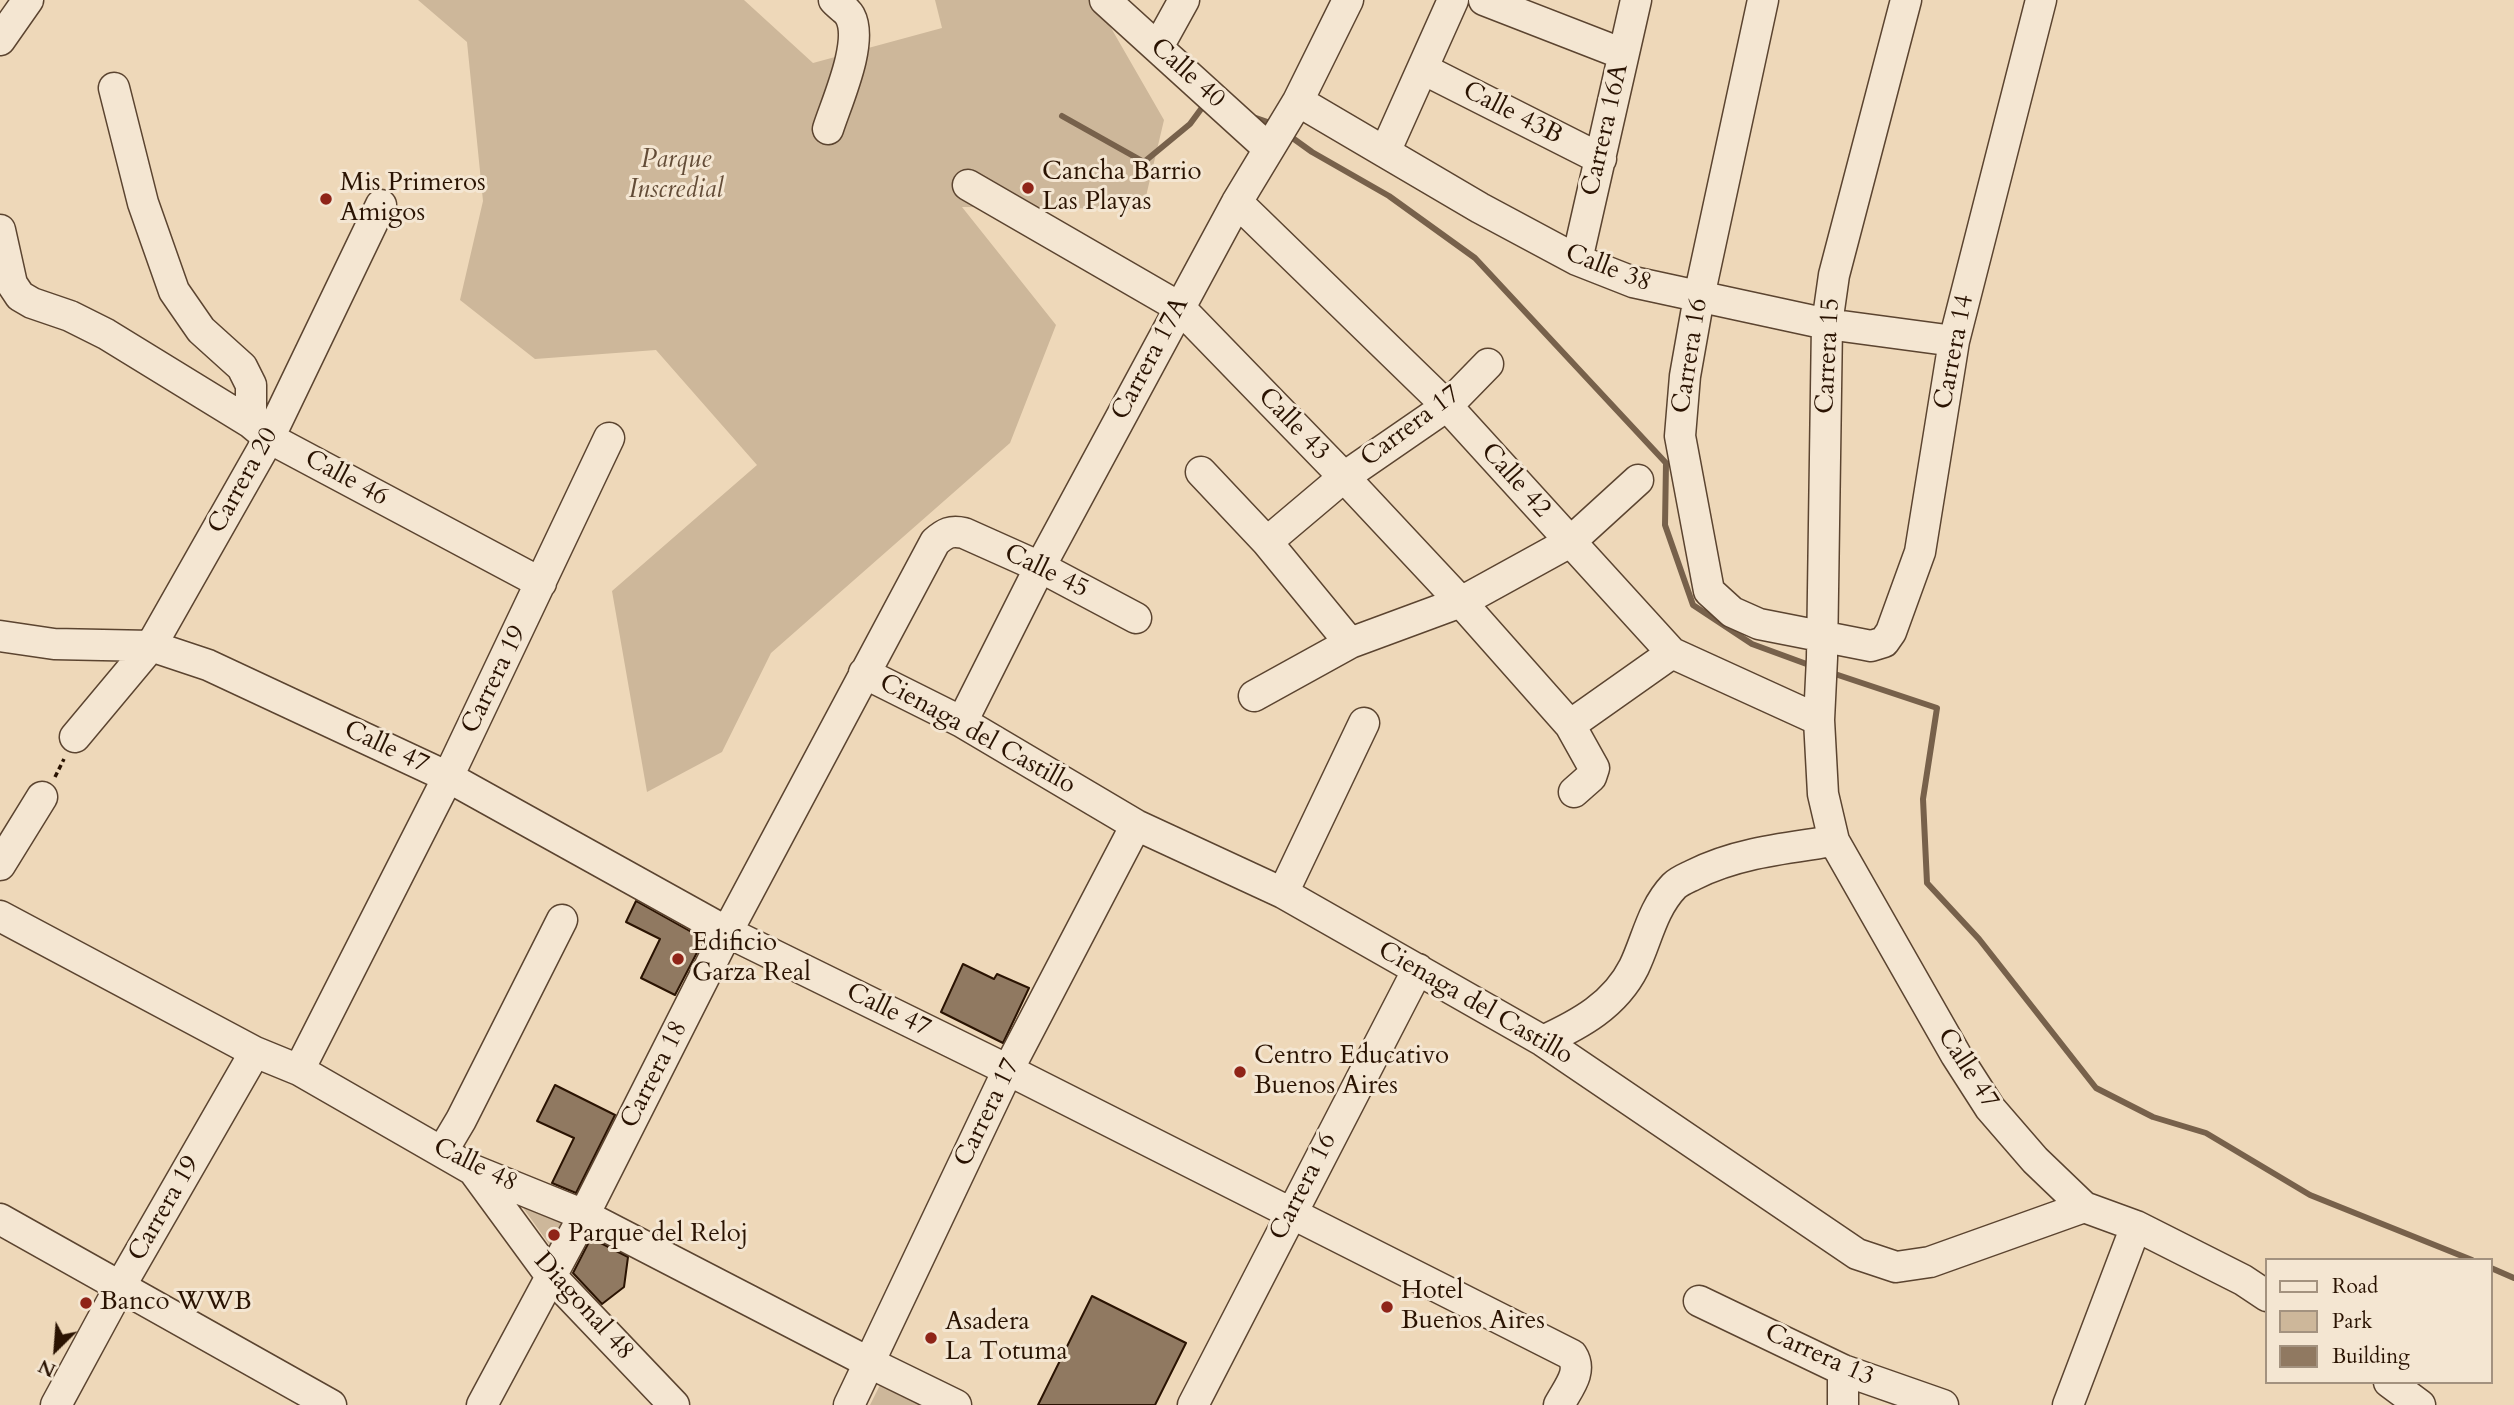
<!DOCTYPE html>
<style>
body{margin:0}
#map{position:relative;width:2514px;height:1405px;overflow:hidden;background:#eed8b9;font-family:Cardo,serif}
canvas{display:block}
.legend{position:absolute;left:2265px;top:1258px;width:228px;height:126px;box-sizing:border-box;background:#f4e6d2;border:2px solid #a3927f;margin:0;padding:9px 12px;list-style:none;font-size:21px;color:#2a1302}
.legend li{display:flex;align-items:center;gap:14px;height:35px}
.legend b{width:35px;border:2px solid #a3927f}
.north{position:absolute;left:21px;top:1314px;width:70px;height:70px;-webkit-text-stroke:5px #f4e6d2;paint-order:stroke;rotate:205deg;font-size:19px;font-weight:700;line-height:28px;text-align:center;color:#2a1302}
.north::after{content:'';display:block;margin:auto;width:24px;height:32px;background:#2a1302;clip-path:polygon(50% 0,100% 100%,50% 72%,0 100%)}
</style>
<div id="map">
<canvas width="2514" height="1405"></canvas>
<ul class="legend">
<li><b style="height:9px;background:#f4e6d2"></b>Road</li>
<li><b style="height:19px;background:#cdb79a"></b>Park</li>
<li><b style="height:19px;background:#907961"></b>Building</li>
</ul>
<div class="north">N</div>
</div>
<script>
const ctx = document.querySelector('canvas').getContext('2d');
ctx.lineJoin = 'round';
function fill(path, color) {
  ctx.fillStyle = color;
  ctx.fill(path, 'evenodd');
}
function stroke(path, color, width, dash) {
  ctx.strokeStyle = color;
  ctx.lineWidth = width;
  ctx.lineCap = dash ? 'butt' : 'round';
  ctx.setLineDash(dash || []);
  ctx.stroke(path);
}
function drawText(font, color, halo, rows, align = 'center') {
  ctx.font = font + ' Cardo,serif';
  ctx.lineWidth = 6;
  ctx.setLineDash([]);
  ctx.textBaseline = 'middle';
  ctx.strokeStyle = halo;
  ctx.fillStyle = color;
  for (const [text, x, y, turn = 0] of rows) {
    ctx.save();
    ctx.translate(x, y);
    ctx.rotate((+turn || 0) * Math.PI / 180);
    ctx.textAlign = isNaN(turn) ? turn : align;
    if (halo) ctx.strokeText(text, 0, 0);
    ctx.fillText(text, 0, 0);
    ctx.restore();
  }
}
fill(new Path2D(`
 M 418,0 L 744,0 L 813,63 L 942,28 L 935,0 L 1095,0 L 1164,120 L 1143,209 L 962,207 L 1056,325 L 1010,443 L 771,653 L 722,752 L 647,792 L 612,591 L 757,465 L 656,350 L 535,359 L 460,300 L 483,201 L 467,42 Z
 M 504,1181 L 575,1216 L 556,1254 Z
 M 883,1379 L 933,1405 L 870,1405 Z`), '#cdb79a');
stroke(new Path2D(`
 M 1062,116 L 1144,162 L 1190,124 L 1204,105
 M 1256,118 L 1276,125
 M 1287,134 L 1312,152 L 1389,196 L 1475,258 L 1666,463 L 1665,525 L 1693,605 L 1752,644 L 1812,666
 M 1829,672 L 1937,708 L 1923,799 L 1927,883 L 1979,939 L 2096,1088 L 2153,1117 L 2206,1133 L 2310,1195 L 2472,1260
 M 2491,1268 L 2514,1278`), '#77614b', 6);
const building = new Path2D(`
 M 636,901 L 704,939 L 675,995 L 641,978 L 660,939 L 626,922 Z
 M 963,964 L 994,979 L 997,974 L 1029,988 L 1003,1043 L 941,1012 Z
 M 555,1085 L 615,1115 L 576,1193 L 552,1183 L 574,1138 L 537,1121 Z
 M 591,1238 L 628,1257 L 624,1287 L 602,1304 L 573,1273 Z
 M 1092,1296 L 1186,1343 L 1155,1405 L 1038,1405 Z`);
fill(building, '#907961');
stroke(building, '#2a1302', 2);
const minor = new Path2D(`
 M 1105,0 L 1269,149
 M 1484,0 L 1623,54
 M 1763,0 L 1699,297 L 1685,376 L 1680,436 L 1709,591 L 1732,612 L 1759,624 L 1871,646 L 1884,642 L 1891,632 L 1920,552 L 1954,341 L 2041,0
 M 1906,0 L 1834,275 L 1827,324 L 1822,658 L 1819,720 L 1823,794 L 1834,841 L 1956,1055 L 1990,1108 L 2035,1160 L 2084,1207 L 2136,1226 L 2243,1280 L 2267,1296
 M 0,40 L 28,0
 M 1158,47 L 1184,0
 M 1423,69 L 1601,159
 M 114,88 L 143,203 L 174,291 L 201,330 L 242,367 L 251,385 L 251,423
 M 1298,101 L 1480,208 L 1577,260 L 1633,282 L 1827,324 L 1954,341
 M 828,129 C 837,101 864,42 850,16 C 847,10 838,5 834,0
 M 1385,152 L 1453,0
 M 968,185 L 1179,307 L 1344,477 L 1461,602 L 1570,725 L 1594,768 L 1591,777 L 1574,792
 M 1237,202 L 1447,406 L 1672,653 L 1819,720
 M 0,230 L 12,284 L 20,296 L 32,303 L 70,316 L 106,334 L 251,423 L 269,438 L 541,583
 M 1577,260 L 1636,0
 M 1201,472 L 1267,542 L 1350,643
 M 1267,542 L 1344,477 L 1447,406 L 1488,364
 M 0,636 L 54,644 L 151,646 L 208,665 L 448,777 L 727,932 L 1008,1070 L 1572,1355 C 1583,1372 1568,1388 1559,1405
 M 864,673 L 962,722 L 1136,825 L 1283,893 L 1543,1041 L 1857,1254 L 1896,1267 L 1930,1262 L 2084,1207
 M 1254,696 L 1350,643 L 1461,602 L 1570,542 L 1638,480
 M 962,722 L 1040,567 L 1237,202 L 1298,101 L 1348,0
 M 1570,725 L 1672,653
 M 75,737 L 151,646 L 269,438 L 381,205
 M 0,865 L 42,797
 M 1283,893 L 1364,723
 M 0,916 L 255,1052 L 299,1070 L 473,1170 L 584,1215 L 870,1363 L 956,1405
 M 1543,1041 C 1580,1024 1615,1005 1634,967 C 1647,940 1652,909 1674,886 C 1679,881 1687,878 1693,875 C 1736,853 1786,848 1834,841
 M 299,1070 L 448,777 L 609,438
 M 442,1152 L 461,1120 L 562,920
 M 473,1170 L 550,1275 L 674,1405
 M 0,1219 L 331,1405
 M 1699,1301 L 1843,1370 L 1943,1405
 M 1843,1370 L 1843,1405
 M 2389,1382 L 2420,1405
 M 56,1405 L 121,1285 L 255,1052
 M 482,1405 L 584,1215 L 727,932 L 935,542 C 945,533 951,530 964,533 L 1040,567 L 1136,618
 M 849,1405 L 1008,1070 L 1136,825
 M 1193,1405 L 1418,969
 M 2068,1405 L 2136,1226`);
stroke(minor, '#5b4430', 33);
stroke(new Path2D(`
 M 55,777 L 64,759`), '#2a1302', 3.5, [5, 3.5]);
stroke(minor, '#f4e6d2', 30);
for (const [x, y, r, color] of [
 [1028,188,7,"#8f2418"],
 [326,199,7,"#8f2418"],
 [678,959,7,"#8f2418"],
 [1240,1072,7,"#8f2418"],
 [554,1235,7,"#8f2418"],
 [86,1303,7,"#8f2418"],
 [1387,1307,7,"#8f2418"],
 [931,1338,7,"#8f2418"]
]) {
  const dot = new Path2D();
  dot.arc(x, y, r, 0, 2 * Math.PI);
  ctx.fillStyle = color;
  ctx.fill(dot);
  stroke(dot, '#f4e6d2', 2.5);
}
drawText('26px', '#2a1302', '#f4e6d2', [
 ["Calle 40",1187,74,42],
 ["Calle 43B",1512,114,27],
 ["Carrera 16A",1606,130,-77],
 ["Calle 38",1608,269,21],
 ["Carrera 14",1955,352,-79],
 ["Carrera 16",1691,356,-81],
 ["Carrera 15",1829,356,-87],
 ["Carrera 17A",1151,359,-62],
 ["Calle 43",1293,425,46],
 ["Carrera 17",1411,427,-37],
 ["Calle 46",346,479,28],
 ["Carrera 20",244,481,-61],
 ["Calle 42",1515,481,48],
 ["Calle 45",1046,572,26],
 ["Carrera 19",495,680,-64],
 ["Cienaga del Castillo",977,735,29],
 ["Calle 47",386,748,25],
 ["Cienaga del Castillo",1475,1004,30],
 ["Calle 47",888,1011,26],
 ["Calle 47",1967,1069,57],
 ["Carrera 18",655,1075,-63],
 ["Carrera 17",988,1113,-64],
 ["Calle 48",475,1166,26],
 ["Carrera 16",1304,1187,-63],
 ["Carrera 19",165,1209,-60],
 ["Diagonal 48",583,1307,48],
 ["Carrera 13",1819,1356,24]
]);
drawText('italic 26px', '#634c37', '#f4e6d2', [
 ["Parque",676,161],
 ["Inscredial",676,191]
]);
drawText('26px', '#2a1302', '#f4e6d2', [
 ["Cancha Barrio",1042,173],
 ["Las Playas",1042,203],
 ["Mis Primeros",340,184],
 ["Amigos",340,214],
 ["Edificio",692,944],
 ["Garza Real",692,974],
 ["Centro Educativo",1254,1057],
 ["Buenos Aires",1254,1087],
 ["Parque del Reloj",568,1235],
 ["Hotel",1401,1292],
 ["Buenos Aires",1401,1322],
 ["Banco WWB",100,1303],
 ["Asadera",945,1323],
 ["La Totuma",945,1353]
], 'left');
</script>
